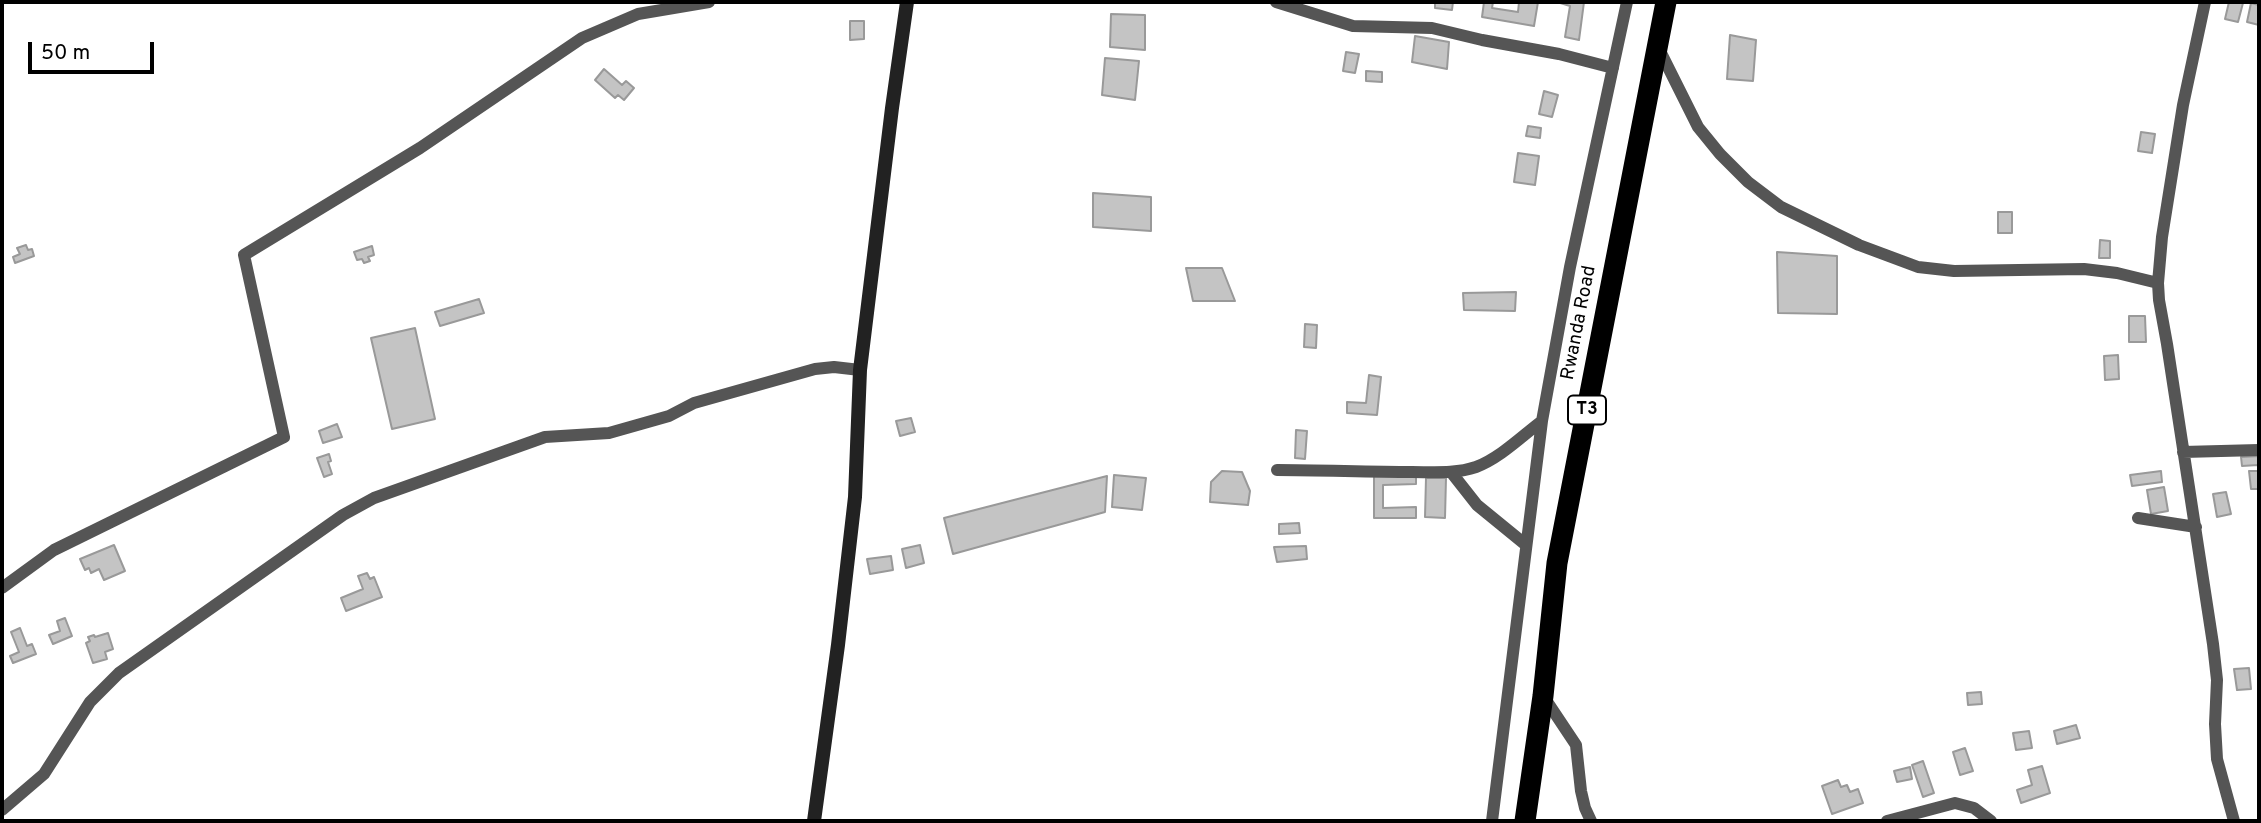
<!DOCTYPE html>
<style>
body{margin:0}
#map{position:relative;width:2261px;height:823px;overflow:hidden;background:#fff;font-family:Overpass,sans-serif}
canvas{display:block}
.frame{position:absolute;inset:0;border:4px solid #000;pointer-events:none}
.scale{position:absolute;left:28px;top:42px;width:126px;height:32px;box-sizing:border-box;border:4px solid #000;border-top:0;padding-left:9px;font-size:21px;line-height:24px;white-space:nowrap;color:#000;-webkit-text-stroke:5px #fff;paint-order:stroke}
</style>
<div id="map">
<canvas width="2261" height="823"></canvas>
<div class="frame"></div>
<div class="scale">50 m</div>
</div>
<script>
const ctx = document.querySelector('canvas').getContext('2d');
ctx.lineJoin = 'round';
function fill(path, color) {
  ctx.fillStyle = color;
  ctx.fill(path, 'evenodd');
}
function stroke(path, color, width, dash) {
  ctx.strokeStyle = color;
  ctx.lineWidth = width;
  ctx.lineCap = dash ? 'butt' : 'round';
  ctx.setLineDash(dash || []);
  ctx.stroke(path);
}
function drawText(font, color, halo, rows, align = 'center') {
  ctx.font = font + ' Overpass,sans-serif';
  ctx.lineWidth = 5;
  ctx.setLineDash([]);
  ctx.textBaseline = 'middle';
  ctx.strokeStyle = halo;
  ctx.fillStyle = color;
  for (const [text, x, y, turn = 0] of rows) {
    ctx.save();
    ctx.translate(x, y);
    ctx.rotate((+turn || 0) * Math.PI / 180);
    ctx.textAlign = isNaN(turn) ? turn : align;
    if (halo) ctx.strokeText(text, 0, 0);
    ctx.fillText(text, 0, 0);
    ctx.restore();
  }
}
const building = new Path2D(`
 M 1435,2 L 1453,2 L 1452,10 L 1435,8 Z
 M 1484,2 L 1493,2 L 1492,8 L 1518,12 L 1519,2 L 1538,2 L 1534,26 L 1482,17 Z
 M 1557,2 L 1584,2 L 1579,40 L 1565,37 L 1570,6 Z
 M 2229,2 L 2243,3 L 2238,22 L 2225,19 Z
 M 2251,3 L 2259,5 L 2259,25 L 2247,22 Z
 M 1111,14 L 1145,15 L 1145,50 L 1110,47 Z
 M 850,21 L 864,21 L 864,39 L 850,40 Z
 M 1730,35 L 1756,40 L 1753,81 L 1727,79 Z
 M 1415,36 L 1449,42 L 1447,69 L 1412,62 Z
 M 1346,52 L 1359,54 L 1355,73 L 1343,71 Z
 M 1105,58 L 1139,61 L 1135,100 L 1102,95 Z
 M 604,69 L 622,85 L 626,81 L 634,88 L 624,100 L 618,95 L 615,98 L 595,80 Z
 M 1366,71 L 1382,72 L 1382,82 L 1366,81 Z
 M 1544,91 L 1558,95 L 1552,117 L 1539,114 Z
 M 1528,126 L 1541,128 L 1540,138 L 1526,136 Z
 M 2141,132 L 2155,134 L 2152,153 L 2138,151 Z
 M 1518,153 L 1539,156 L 1535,185 L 1514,182 Z
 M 1093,193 L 1151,197 L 1151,231 L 1093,227 Z
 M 1998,212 L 2012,212 L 2012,233 L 1998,233 Z
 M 2100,240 L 2110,241 L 2110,258 L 2099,258 Z
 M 26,245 L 28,250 L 32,249 L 34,256 L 15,263 L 13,257 L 20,254 L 17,248 Z
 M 372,246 L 374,255 L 368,257 L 370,261 L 364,263 L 362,259 L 357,260 L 354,252 Z
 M 1777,252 L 1837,256 L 1837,314 L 1778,313 Z
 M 1186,268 L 1222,268 L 1235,301 L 1193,301 Z
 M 1516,292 L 1515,311 L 1464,310 L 1463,293 Z
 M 479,299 L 484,313 L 440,326 L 435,312 Z
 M 2129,316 L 2145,316 L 2146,342 L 2129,342 Z
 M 1305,324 L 1317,325 L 1316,348 L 1304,347 Z
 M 415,328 L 435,419 L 392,429 L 371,338 Z
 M 2118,355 L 2119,379 L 2105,380 L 2104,356 Z
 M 1369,375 L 1381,377 L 1377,415 L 1347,413 L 1347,402 L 1366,403 Z
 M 911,418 L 915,432 L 900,436 L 896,421 Z
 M 337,424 L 342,437 L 323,443 L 319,431 Z
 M 1296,430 L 1307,431 L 1305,459 L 1295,458 Z
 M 329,454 L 331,461 L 328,462 L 332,474 L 324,477 L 317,458 Z
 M 2259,456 L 2259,489 L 2251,489 L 2249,471 L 2258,471 L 2258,465 L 2242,466 L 2241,457 Z
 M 1222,471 L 1242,472 L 1250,491 L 1248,505 L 1210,502 L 1211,482 Z
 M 2161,471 L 2162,482 L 2132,486 L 2130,475 Z
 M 1114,475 L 1146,478 L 1142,510 L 1112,507 Z
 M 1107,476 L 1105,512 L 953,554 L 944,518 Z
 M 1374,476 L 1416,476 L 1416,484 L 1383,485 L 1383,508 L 1416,507 L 1416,518 L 1374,518 Z
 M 1426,478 L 1446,478 L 1445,518 L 1425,517 Z
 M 2164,487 L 2168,511 L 2151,514 L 2147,490 Z
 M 2226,492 L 2231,514 L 2217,517 L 2213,494 Z
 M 1299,523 L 1300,533 L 1279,534 L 1279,524 Z
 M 114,545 L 125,571 L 104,580 L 99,569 L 91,573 L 89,568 L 85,570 L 80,559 Z
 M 920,545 L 924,563 L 906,568 L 902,549 Z
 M 1306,546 L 1307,559 L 1277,562 L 1274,547 Z
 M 891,556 L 893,570 L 870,574 L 867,559 Z
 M 367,573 L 370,579 L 374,577 L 382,597 L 346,611 L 341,598 L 363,589 L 358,576 Z
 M 65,618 L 72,636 L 53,644 L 49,635 L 60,631 L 57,621 Z
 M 20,628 L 27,646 L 32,644 L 36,654 L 13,663 L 10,656 L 19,652 L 11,632 Z
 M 108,633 L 113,649 L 105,652 L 107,659 L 93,663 L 86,643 L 90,641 L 88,637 L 94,635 L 95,637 Z
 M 2249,668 L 2251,689 L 2237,690 L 2234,669 Z
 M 1981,692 L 1982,704 L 1968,705 L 1967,693 Z
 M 2076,725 L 2080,738 L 2057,744 L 2054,731 Z
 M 2029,731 L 2032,748 L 2016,750 L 2013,733 Z
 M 1965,748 L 1973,771 L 1960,775 L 1953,752 Z
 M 1923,761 L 1934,793 L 1923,797 L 1912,765 Z
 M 2042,766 L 2050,793 L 2021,803 L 2017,790 L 2032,785 L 2028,770 Z
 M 1910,767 L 1912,779 L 1897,782 L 1894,771 Z
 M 1838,780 L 1841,787 L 1847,785 L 1850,792 L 1858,789 L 1863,803 L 1832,814 L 1822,786 Z`);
fill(building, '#c4c4c4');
stroke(building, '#999', 2);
stroke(new Path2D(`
 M 1276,2 L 1353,26 L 1432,28 L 1482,40 L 1559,54 L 1613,68
 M 2205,2 L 2183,105 L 2162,237 L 2158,283 L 2159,300 L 2167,344 L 2213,644 L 2217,680 L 2215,724 L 2217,759 L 2234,821
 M 1659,49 L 1698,127 L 1720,154 L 1748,182 L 1781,207 L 1859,245 L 1918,267 L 1954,271 L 2084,269 L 2117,273 L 2158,283
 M 2183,452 L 2259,450
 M 1277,470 C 1322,470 1367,472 1412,472 C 1433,472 1456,474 1476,467 C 1500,458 1522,436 1542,421
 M 1451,472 L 1477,505 L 1526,545
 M 2138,518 L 2196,527
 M 2,588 L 54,550 L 284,437 L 244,255 L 420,148 L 582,38 L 638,14 L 709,2
 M 1544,697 L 1576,745 L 1581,791 L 1585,808 L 1591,821
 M 2,810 L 44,774 L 90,702 L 119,673 L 343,515 L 374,498 L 545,437 L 609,433 L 669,416 L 694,403 L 815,369 L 834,367 L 860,370
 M 1492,821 L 1542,421 L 1570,267 L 1627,2
 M 1887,821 L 1955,803 L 1974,808 L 1991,821`), '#555', 12);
stroke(new Path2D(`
 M 814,821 L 838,645 L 855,497 L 860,370 L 892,108 L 907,2`), '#222', 14);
stroke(new Path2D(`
 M 1525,821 L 1543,696 L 1557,563 L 1666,2`), '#000', 21);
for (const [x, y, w] of [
 [1587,410,38]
]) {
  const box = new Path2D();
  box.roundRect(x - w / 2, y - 14.5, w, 29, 5);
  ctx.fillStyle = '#fff';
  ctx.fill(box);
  stroke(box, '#000', 2);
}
drawText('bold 18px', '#000', null, [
 ["T3",1587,410]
]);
drawText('19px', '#000', '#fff', [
 ["Rwanda Road",1580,323,-79]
]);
</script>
